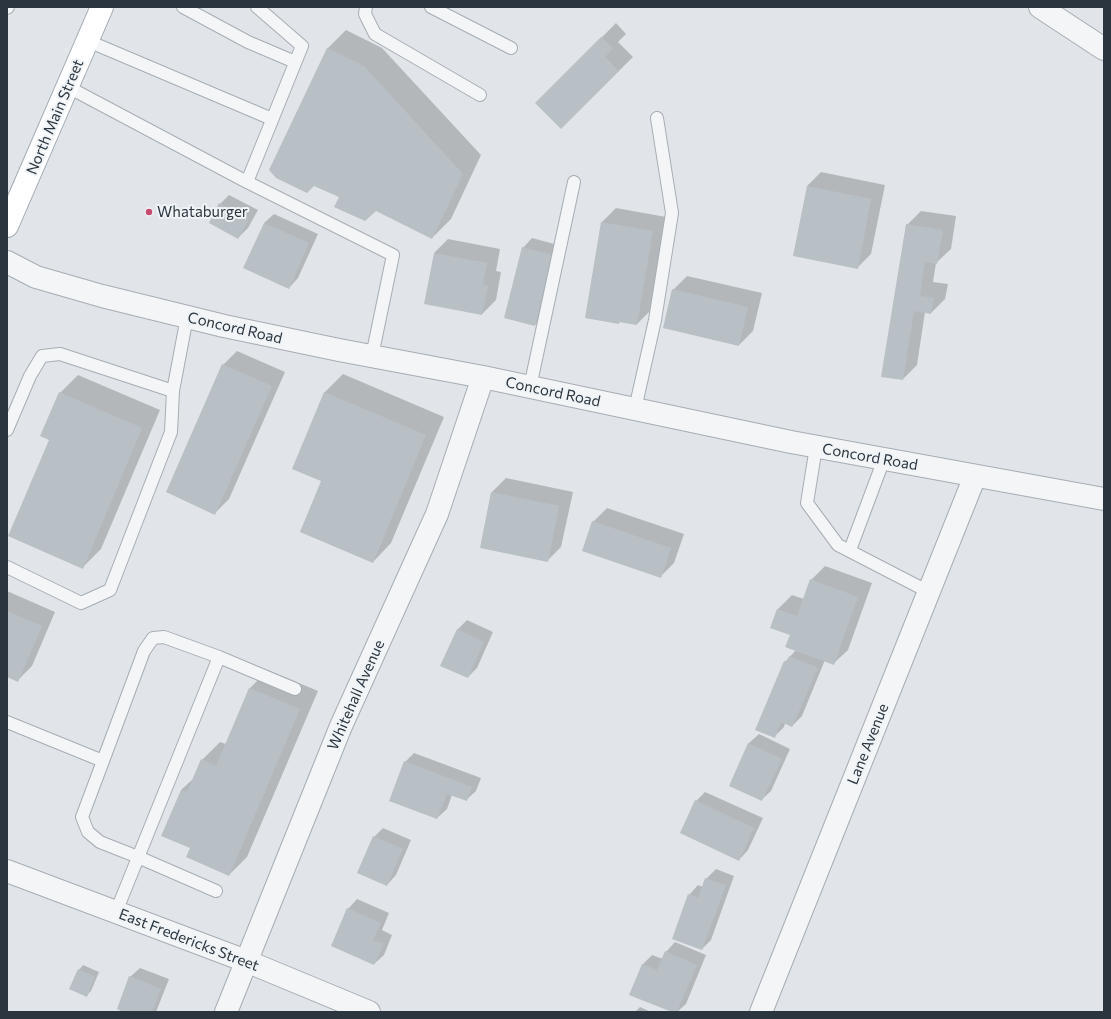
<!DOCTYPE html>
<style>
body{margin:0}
#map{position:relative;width:1111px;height:1019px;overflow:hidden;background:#e1e5e9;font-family:Commissioner,sans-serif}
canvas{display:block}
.frame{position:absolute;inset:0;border:8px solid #2a3540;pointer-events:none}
</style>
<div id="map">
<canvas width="1111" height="1019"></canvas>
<div class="frame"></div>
</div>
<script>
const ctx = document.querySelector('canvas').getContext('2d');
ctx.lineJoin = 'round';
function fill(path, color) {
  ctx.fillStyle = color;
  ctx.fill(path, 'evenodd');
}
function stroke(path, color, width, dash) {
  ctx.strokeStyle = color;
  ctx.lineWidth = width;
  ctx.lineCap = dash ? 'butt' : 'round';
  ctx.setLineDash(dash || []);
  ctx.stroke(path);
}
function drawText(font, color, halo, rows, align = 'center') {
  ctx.font = font + ' Commissioner,sans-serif';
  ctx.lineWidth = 4;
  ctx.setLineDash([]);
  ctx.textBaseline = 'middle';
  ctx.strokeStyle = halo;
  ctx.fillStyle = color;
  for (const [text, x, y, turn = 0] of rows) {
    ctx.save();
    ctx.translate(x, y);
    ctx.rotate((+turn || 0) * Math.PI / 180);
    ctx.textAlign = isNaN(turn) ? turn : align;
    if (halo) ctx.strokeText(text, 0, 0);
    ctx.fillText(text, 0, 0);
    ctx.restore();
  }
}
fill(new Path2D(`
 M 616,23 L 626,34 L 618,42 L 633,57 L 561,128 L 537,103 Z
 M 346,30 L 382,48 L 481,155 L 451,219 L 432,238 L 375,210 L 340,197 L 314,185 L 327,49 Z
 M 821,172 L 885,185 L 871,254 L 857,268 L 807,186 Z
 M 229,195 L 258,210 L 248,228 L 238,238 L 220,204 Z
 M 616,208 L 666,217 L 651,310 L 637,324 L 621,321 L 619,323 L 602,222 Z
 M 921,211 L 956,216 L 951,249 L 936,263 L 933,282 L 948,284 L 945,299 L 931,313 L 925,312 L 917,365 L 903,379 L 907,225 Z
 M 274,214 L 318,234 L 298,278 L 289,288 L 264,223 Z
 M 532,238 L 562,246 L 544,315 L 535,325 L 523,248 Z
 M 448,239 L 500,249 L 496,271 L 501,272 L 496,300 L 482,314 L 434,253 Z
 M 687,276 L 762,293 L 753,331 L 739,345 L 673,290 Z
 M 237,351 L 285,372 L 229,499 L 215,513 L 223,365 Z
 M 343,374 L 444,417 L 391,543 L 373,562 L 322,481 L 293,469 L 325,392 Z
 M 78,375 L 160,410 L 101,549 L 83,567 L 51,439 L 60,393 Z
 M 506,478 L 573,492 L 561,547 L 547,561 L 492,492 Z
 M 607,508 L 684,534 L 674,563 L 660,577 L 593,522 Z
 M 825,566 L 872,583 L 848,650 L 834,663 L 825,660 L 802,716 L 792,726 L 785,723 L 784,727 L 774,737 L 785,662 L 796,650 L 791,634 L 772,627 L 778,609 L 792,595 L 804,599 L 811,580 Z
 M 7,591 L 55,612 L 32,666 L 18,680 L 7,676 Z
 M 467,620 L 493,632 L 477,668 L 468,677 L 457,630 Z
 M 268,670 L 318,691 L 247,857 L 229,875 L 191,848 L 181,790 L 194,778 L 202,760 L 220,742 L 226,744 L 250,688 Z
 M 759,734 L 790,749 L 771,791 L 761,800 L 730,785 L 749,743 Z
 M 414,753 L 481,778 L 476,791 L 466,800 L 452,795 L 447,809 L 437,818 L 405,762 Z
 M 705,792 L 763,818 L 748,850 L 739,860 L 696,801 Z
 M 383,828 L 411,840 L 396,875 L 387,885 L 374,837 Z
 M 716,869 L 734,876 L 711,940 L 702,949 L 689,895 L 698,885 L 703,887 L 706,879 Z
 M 357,899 L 389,913 L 382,930 L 392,935 L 384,955 L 374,964 L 348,909 Z
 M 675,942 L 706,955 L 686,1004 L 677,1012 L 674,1012 L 631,994 L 643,964 L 652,955 L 663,959 L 666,952 Z
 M 83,965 L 99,972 L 91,991 L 87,995 L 79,970 Z
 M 140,968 L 169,979 L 156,1012 L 126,1012 L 130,977 Z
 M 640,1007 L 651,1012 L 635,1012 Z`), '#0003');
fill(new Path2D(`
 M 601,37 L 613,48 L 605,57 L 619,71 L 561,129 L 535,103 Z
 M 327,48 L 364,66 L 463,174 L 432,239 L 376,211 L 365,221 L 334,207 L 339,197 L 314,186 L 307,193 L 276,178 L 269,170 Z
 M 807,186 L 871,199 L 858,269 L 793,256 Z
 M 219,203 L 249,219 L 238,239 L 209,223 Z
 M 601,222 L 653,231 L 637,325 L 619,322 L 619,324 L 585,318 Z
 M 264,223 L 309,243 L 289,289 L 243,268 Z
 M 906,224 L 943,230 L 937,264 L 925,262 L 920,296 L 934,298 L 931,314 L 914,311 L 903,380 L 881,377 Z
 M 522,247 L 553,255 L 535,326 L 504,318 Z
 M 434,253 L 487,263 L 483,285 L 488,286 L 482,315 L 424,304 Z
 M 672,289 L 748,307 L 739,346 L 663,328 Z
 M 222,364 L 272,386 L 215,515 L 166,492 Z
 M 59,392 L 142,428 L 83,569 L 8,536 L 49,440 L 40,436 Z
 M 324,392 L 426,435 L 373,563 L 300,532 L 321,481 L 292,469 Z
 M 491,492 L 559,506 L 548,562 L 480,548 Z
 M 592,521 L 671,548 L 661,578 L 582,551 Z
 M 810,579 L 858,597 L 834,665 L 785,647 L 790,635 L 770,628 L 777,609 L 797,616 Z
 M 7,611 L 42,626 L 18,682 L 7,677 Z
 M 457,629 L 484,642 L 468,678 L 440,666 Z
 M 789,656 L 818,668 L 792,727 L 781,722 L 775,738 L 755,730 L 784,661 L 787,662 Z
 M 249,688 L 300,709 L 229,876 L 186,857 L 190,848 L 161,836 L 181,790 L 187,792 L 201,759 L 216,766 Z
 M 748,743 L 782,759 L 762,801 L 729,786 Z
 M 404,761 L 472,787 L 467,801 L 447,794 L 437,819 L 389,801 Z
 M 695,800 L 754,828 L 739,861 L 680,833 Z
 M 373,836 L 403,849 L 387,886 L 357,873 Z
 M 705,878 L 726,885 L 702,950 L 672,939 L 688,894 L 698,898 Z
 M 347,908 L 381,923 L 373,940 L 384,944 L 374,965 L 331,946 Z
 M 665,951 L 697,965 L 677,1012 L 672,1012 L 629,995 L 642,964 L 657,970 Z
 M 78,969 L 95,977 L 87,997 L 69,989 Z
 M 129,976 L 161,989 L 152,1012 L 123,1012 L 117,1009 Z`), '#b8bfc5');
const service = new Path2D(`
 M 183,7 L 248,42 L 295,62
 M 366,7 L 365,14 L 375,34 L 480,95
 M 431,7 L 511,48
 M 7,8 L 8,7
 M 88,41 L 272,119
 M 68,87 L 247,182 L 302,46 L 257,7
 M 247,182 L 393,255 L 372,356
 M 530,387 L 574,182
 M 635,409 L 655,320 L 672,213 L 657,118
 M 7,430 L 30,376 L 42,356 L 60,354 L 173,391
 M 816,447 L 807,503 L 838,545 L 929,592
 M 850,550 L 884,459
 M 7,567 L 81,603 L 110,590 L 171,432 L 173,391 L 187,317
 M 7,722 L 103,761 L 144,651 L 153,638 L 164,637 L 219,657
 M 103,761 L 82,817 L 88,832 L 100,842 L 138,857 L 216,891
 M 116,912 L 219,657 L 295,689`);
const minor = new Path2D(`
 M 1040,7 L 1104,49
 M 7,871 L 246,961 L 369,1012`);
const tertiary = new Path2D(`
 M 7,262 L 36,277 L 102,296 L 224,326 L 339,350 L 483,377 L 791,442 L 1104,499
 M 226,1012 L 341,726 L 437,514 L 483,377
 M 761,1012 L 975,476`);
const primary = new Path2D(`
 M 7,226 L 102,7`);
stroke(service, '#a6adb3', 14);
stroke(minor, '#a6adb3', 24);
stroke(tertiary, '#a6adb3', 24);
stroke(primary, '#a1abb4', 24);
stroke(service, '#f3f5f7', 12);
stroke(minor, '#f3f5f7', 22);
stroke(tertiary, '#f3f5f7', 22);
stroke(primary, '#fff', 22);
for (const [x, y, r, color] of [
 [149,212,4,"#c74c72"]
]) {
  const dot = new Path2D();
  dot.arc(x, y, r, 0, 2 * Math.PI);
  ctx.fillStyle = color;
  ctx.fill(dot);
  stroke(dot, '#f0f4f6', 1.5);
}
drawText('15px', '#2a3540', '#f0f4f6', [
 ["North Main Street",55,117,-67],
 ["Concord Road",235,328,13],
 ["Concord Road",553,392,12],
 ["Concord Road",870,457,10],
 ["Whitehall Avenue",356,695,-66],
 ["Lane Avenue",868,744,-68],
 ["East Fredericks Street",189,940,21]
]);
drawText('15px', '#2a3540', '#f0f4f6', [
 ["Whataburger",157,212]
], 'left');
</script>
